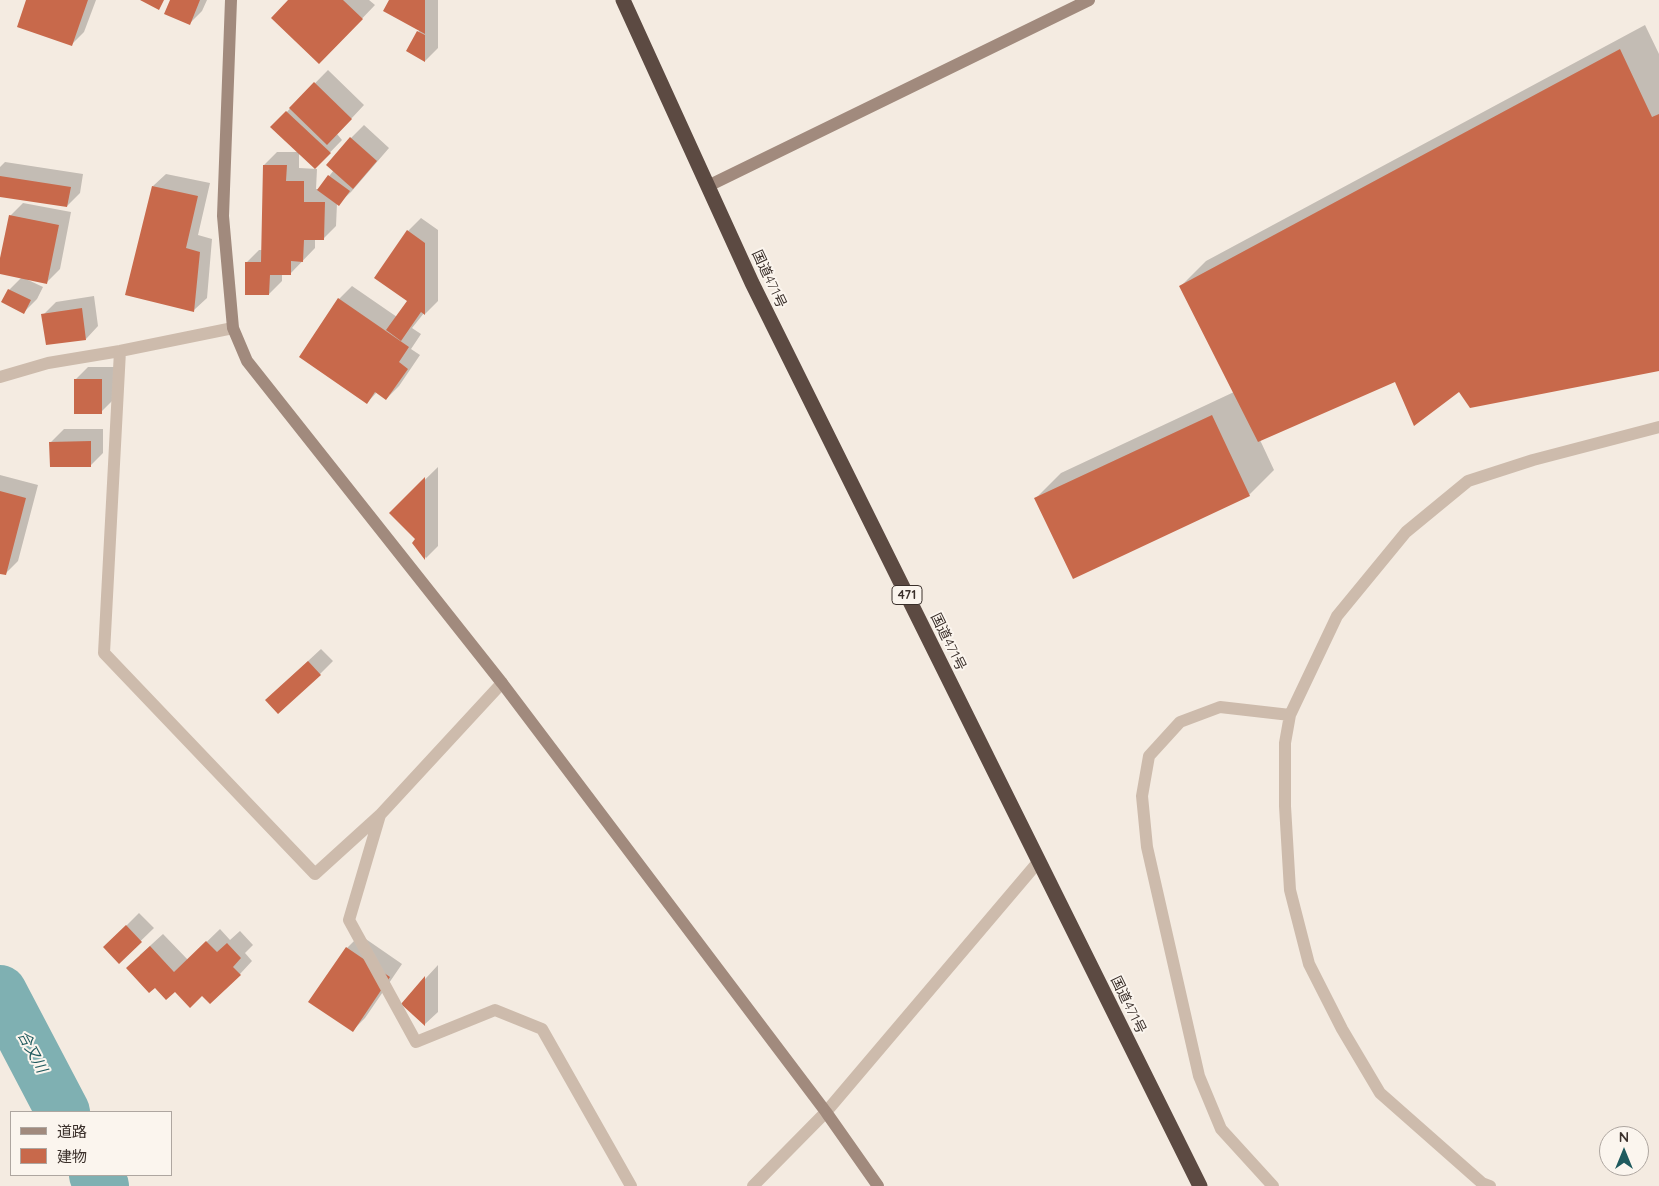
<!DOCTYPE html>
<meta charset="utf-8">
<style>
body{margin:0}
#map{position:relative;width:1659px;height:1186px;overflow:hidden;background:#f4ebe1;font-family:Quicksand,"Noto Sans JP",sans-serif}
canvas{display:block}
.legend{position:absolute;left:10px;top:1111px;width:162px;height:65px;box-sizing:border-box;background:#fbf5ee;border:1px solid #aea6a0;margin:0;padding:6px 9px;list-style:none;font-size:15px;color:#3b302b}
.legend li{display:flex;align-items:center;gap:10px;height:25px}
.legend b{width:25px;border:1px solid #aea6a0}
.north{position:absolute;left:1599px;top:1126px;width:50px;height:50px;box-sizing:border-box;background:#fbf5ee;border:1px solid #aea6a0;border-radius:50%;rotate:0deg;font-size:14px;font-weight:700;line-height:20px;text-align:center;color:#3b302b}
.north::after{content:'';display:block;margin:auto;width:18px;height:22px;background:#1f5a5e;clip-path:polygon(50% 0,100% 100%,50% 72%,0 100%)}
</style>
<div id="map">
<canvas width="1659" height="1186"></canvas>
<ul class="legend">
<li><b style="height:6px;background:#a18a7d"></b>道路</li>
<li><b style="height:14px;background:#c8694b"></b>建物</li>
</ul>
<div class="north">N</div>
</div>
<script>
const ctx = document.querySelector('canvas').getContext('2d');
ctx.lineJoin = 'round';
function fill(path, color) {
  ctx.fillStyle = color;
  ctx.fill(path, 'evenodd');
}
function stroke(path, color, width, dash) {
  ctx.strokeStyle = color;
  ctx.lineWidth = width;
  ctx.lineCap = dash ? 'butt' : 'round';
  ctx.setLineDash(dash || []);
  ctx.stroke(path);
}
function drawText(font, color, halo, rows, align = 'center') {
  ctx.font = font + ' Quicksand,"Noto Sans JP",sans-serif';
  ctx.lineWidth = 4;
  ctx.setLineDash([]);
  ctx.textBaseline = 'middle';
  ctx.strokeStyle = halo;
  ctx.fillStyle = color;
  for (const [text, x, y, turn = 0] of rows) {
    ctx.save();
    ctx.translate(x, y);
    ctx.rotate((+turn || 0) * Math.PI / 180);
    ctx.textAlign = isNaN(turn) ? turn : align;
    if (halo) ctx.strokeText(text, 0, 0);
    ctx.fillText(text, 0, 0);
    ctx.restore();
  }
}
fill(new Path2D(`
 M 28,0 L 96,0 L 84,32 L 71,45 Z
 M 171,0 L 207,0 L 202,11 L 189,24 Z
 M 290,0 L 369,0 L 375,5 L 332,50 Z
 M 390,0 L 438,0 L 438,48 L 425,61 L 408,50 L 420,29 Z
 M 1645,25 L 1659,54 L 1659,370 L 1460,390 L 1396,380 L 1260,440 L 1274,470 L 1249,495 L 1036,498 L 1061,473 L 1234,392 L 1181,286 L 1206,261 Z
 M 328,70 L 364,105 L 337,134 L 342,140 L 315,168 L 299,153 L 299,168 L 317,169 L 316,189 L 319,189 L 334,170 L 351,138 L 364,125 L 389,148 L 351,192 L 338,204 L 337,203 L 336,226 L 323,239 L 315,239 L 315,248 L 290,274 L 282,274 L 282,281 L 269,294 L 246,263 L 259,250 L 262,250 L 264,165 L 277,152 L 298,152 L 272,127 Z
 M 5,162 L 83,174 L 80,193 L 67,206 L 0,195 L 0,167 Z
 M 166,174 L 210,183 L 198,235 L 212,239 L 207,298 L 194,310 L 153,186 Z
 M 23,203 L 71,212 L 60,269 L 47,282 L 26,279 L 43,287 L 37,299 L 24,312 L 9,290 L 22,277 L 0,273 L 0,264 L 10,216 Z
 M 421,218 L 438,230 L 438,301 L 425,314 L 424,313 L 412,328 L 421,334 L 411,349 L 420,355 L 399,386 L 386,399 L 377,392 L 367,403 L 339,299 L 352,286 L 397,317 L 408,301 L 408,231 Z
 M 94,296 L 98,326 L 86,339 L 43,315 L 56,302 Z
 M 88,367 L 114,367 L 114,399 L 101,412 L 75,380 Z
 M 64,429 L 103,429 L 103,453 L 90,466 L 51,442 Z
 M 438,467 L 438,546 L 426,558 L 413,543 L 416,539 L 391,513 Z
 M 0,475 L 38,485 L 18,561 L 5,574 L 0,573 Z
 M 321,649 L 333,661 L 320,674 L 280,687 Z
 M 139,913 L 154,928 L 119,962 L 105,947 Z
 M 220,929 L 230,940 L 240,931 L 253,945 L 245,953 L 252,961 L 240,974 L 202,994 L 140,955 L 163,934 L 188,960 Z
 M 360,935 L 402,964 L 365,1018 L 352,1031 L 347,948 Z
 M 438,965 L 438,1012 L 425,1024 L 402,1004 Z`), '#0003');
stroke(new Path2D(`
 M 0,992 L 63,1112
 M 96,1175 L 102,1186`), '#7fb0b2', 54);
fill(new Path2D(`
 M 26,0 L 88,0 L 72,46 L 17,27 Z
 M 140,0 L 164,0 L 159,10 Z
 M 170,0 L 200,0 L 190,25 L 164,14 Z
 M 288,0 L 343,0 L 363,19 L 319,64 L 271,18 Z
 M 389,0 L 425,0 L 425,34 L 383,11 Z
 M 417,31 L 425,35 L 425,62 L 406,51 Z
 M 1620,49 L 1652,117 L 1659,114 L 1659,371 L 1470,408 L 1459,392 L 1414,426 L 1395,382 L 1258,442 L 1179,286 Z
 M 314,82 L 352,119 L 327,145 L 289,108 Z
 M 286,111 L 331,153 L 315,169 L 270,127 Z
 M 350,137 L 377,161 L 353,189 L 326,165 Z
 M 263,165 L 287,165 L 286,181 L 304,181 L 304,202 L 325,202 L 324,240 L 304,240 L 303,262 L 291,261 L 291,275 L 270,275 L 269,295 L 245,295 L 245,262 L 261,262 Z
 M 328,175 L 350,191 L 339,206 L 317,190 Z
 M 0,176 L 71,187 L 67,207 L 0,197 Z
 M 152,186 L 198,196 L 186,248 L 200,252 L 194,312 L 125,295 Z
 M 9,215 L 59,225 L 47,284 L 0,274 L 0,258 Z
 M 407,230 L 425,243 L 425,315 L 421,312 L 401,341 L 386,330 L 407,301 L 374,278 Z
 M 8,289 L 31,300 L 24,314 L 1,302 Z
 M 338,298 L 409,347 L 399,362 L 408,369 L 386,400 L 375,392 L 367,404 L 299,357 Z
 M 82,308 L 86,340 L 46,345 L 41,314 Z
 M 74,379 L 102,379 L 102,414 L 74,414 Z
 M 1212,415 L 1250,496 L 1073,579 L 1034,498 Z
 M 91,441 L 91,467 L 50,467 L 49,442 Z
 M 425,477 L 425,560 L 412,543 L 415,539 L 389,513 Z
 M 0,491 L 26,498 L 6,575 L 0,574 Z
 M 308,661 L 321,675 L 278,714 L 265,700 Z
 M 126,925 L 142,942 L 119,964 L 103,947 Z
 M 206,941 L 217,952 L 227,943 L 241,958 L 233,967 L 241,975 L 210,1004 L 202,996 L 190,1008 L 175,992 L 166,1000 L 155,988 L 149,993 L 126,968 L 150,946 L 174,972 Z
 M 346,947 L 390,977 L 353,1032 L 308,1002 Z
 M 425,976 L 425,1026 L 401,1004 Z`), '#c8694b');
stroke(new Path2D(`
 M 1273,1186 L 1221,1129 L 1199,1076 L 1147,847 L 1142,796 L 1149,756 L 1180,722 L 1220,707 L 1290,715
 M 1490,1186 L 1482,1183 L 1380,1093 L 1342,1029 L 1309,964 L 1290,890 L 1285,806 L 1285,743 L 1290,715 L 1337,616 L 1406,532 L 1468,481 L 1533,460 L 1659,427`), '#cdbbac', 12);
stroke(new Path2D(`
 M 120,351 L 104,653 L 315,874 L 380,815 L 502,683
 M 0,377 L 48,363 L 120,351 L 233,328
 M 380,815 L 349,920 L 416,1042 L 495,1010 L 542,1029 L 631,1186
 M 753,1186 L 826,1112 L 1039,861`), '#cdbbac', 12);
stroke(new Path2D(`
 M 231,0 L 223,216 L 233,328 L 247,361 L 502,683 L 826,1112 L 878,1186
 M 708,186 L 1089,0`), '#a18a7d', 12);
stroke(new Path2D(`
 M 623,0 L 752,283 L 1200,1186`), '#5c4a42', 15);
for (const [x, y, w] of [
 [907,595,30]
]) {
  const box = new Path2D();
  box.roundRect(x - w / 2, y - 9.5, w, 19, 4);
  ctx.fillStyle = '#fbf5ee';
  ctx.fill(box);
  stroke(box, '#3b302b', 1);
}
drawText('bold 12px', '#3b302b', null, [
 ["471",907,595]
]);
drawText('14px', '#3b302b', '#fbf5ee', [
 ["国道471号",769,279,65],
 ["国道471号",948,642,64],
 ["国道471号",1128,1005,64]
]);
drawText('italic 15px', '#1f5a5e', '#fbf5ee', [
 ["合又川",32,1052,62]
]);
</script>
